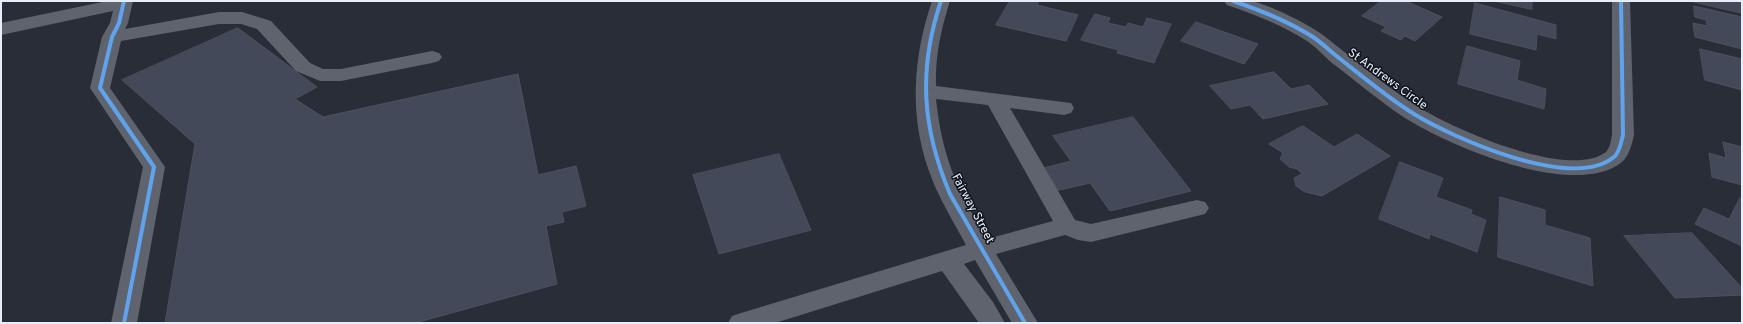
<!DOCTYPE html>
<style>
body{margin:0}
#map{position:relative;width:1743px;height:324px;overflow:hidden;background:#292d37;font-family:Overpass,sans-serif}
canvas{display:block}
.frame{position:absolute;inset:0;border:2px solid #e7edf9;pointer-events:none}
</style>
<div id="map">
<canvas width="1743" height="324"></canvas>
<div class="frame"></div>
</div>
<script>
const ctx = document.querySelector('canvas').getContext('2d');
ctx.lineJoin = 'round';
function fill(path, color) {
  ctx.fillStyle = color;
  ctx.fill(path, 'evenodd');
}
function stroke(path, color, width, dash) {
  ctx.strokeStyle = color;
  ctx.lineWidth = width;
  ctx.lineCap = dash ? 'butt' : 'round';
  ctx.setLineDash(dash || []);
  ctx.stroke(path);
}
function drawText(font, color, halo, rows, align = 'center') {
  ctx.font = font + ' Overpass,sans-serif';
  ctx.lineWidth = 3;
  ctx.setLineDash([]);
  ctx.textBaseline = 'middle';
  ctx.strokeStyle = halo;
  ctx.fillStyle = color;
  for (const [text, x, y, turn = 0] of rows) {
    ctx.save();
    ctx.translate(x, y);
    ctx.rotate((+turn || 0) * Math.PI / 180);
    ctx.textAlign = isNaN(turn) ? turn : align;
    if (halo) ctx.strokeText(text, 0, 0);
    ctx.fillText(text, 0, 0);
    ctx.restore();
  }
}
const building = new Path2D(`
 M 1010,1 L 1039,1 L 1037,5 L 1078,15 L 1066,41 L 996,25 Z
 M 1381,1 L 1406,1 L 1442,17 L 1415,41 L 1405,36 L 1401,40 L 1381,31 L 1386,27 L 1362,16 Z
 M 1494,1 L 1532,1 L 1532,9 Z
 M 1690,1 L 1742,1 L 1742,13 Z
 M 1475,3 L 1556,25 L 1556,39 L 1537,34 L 1536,50 L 1470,34 Z
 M 1694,6 L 1742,17 L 1742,49 L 1695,37 L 1693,23 L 1707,26 L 1706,20 L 1695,17 Z
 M 1095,14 L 1110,18 L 1108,23 L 1126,27 L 1128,23 L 1143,27 L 1147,18 L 1171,24 L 1154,63 L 1117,53 L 1118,50 L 1081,40 Z
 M 1196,22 L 1258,44 L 1244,64 L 1181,41 Z
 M 238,28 L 317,87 L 295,99 L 323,117 L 518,74 L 538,175 L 576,166 L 586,206 L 562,212 L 564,222 L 546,226 L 557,284 L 415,323 L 165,323 L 195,144 L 122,80 Z
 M 1467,46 L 1520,61 L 1517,80 L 1546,89 L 1544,109 L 1458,84 Z
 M 1700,49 L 1742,59 L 1742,90 L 1705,80 Z
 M 1274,72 L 1291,89 L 1309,85 L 1328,104 L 1263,119 L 1250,105 L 1231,109 L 1210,86 Z
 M 1133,117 L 1191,191 L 1110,211 L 1090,183 L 1055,191 L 1040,169 L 1071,161 L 1053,136 Z
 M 1303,126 L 1334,147 L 1357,134 L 1390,156 L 1322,196 L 1305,192 L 1296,186 L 1294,178 L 1302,174 L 1297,169 L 1289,167 L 1280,159 L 1283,153 L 1269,144 Z
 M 1723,142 L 1742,147 L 1742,185 L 1712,177 L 1709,153 L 1726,158 Z
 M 779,154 L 811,230 L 719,254 L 693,175 Z
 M 1400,162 L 1443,178 L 1436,197 L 1472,210 L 1471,214 L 1486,220 L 1477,252 L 1430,234 L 1429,239 L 1379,219 Z
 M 1500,197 L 1545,210 L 1545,225 L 1590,238 L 1593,286 L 1498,257 Z
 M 1740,198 L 1742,199 L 1742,246 L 1695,224 L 1704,208 L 1729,219 Z
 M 1692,233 L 1742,288 L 1742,295 L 1675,298 L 1624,236 Z`);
fill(building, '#434958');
stroke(building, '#4d515a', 1);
fill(new Path2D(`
 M 107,1 L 133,1 L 128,23 L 125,29 L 219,12 L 242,12 L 271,21 L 310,63 L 323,69 L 341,69 L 432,51 L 439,53 L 442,57 L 439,61 L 432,63 L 341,81 L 320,81 L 296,71 L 257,29 L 241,24 L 219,24 L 121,41 L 110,88 L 165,167 L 137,323 L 111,323 L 143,167 L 90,88 L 102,37 L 110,23 L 113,11 L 1,35 L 1,23 Z
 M 932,1 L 950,1 C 941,29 935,56 936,86 L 1071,103 L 1074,108 L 1071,113 L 1064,115 L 1010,108 L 1075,220 L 1091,224 L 1197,200 L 1205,202 L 1209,208 L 1205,214 L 1091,242 L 1078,240 L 1065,235 L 996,254 L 1038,323 L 1012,323 L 975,260 L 964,264 L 993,302 L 1005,323 L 979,323 L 942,271 L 775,323 L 728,323 L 732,316 L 741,313 L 966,245 C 953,221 938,197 929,171 C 909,115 913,57 932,1 ZM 936,99 L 988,105 L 1053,221 L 987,239 C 957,190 942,156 936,99 Z
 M 1224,1 C 1233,1 1244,0 1252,1 C 1274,7 1304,22 1323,35 C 1355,60 1386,87 1420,108 C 1456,130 1569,180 1606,152 C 1610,148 1611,140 1612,135 L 1612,1 L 1630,1 L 1634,135 C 1632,144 1629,156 1622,162 C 1575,200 1449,146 1405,118 C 1379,101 1356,81 1332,63 C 1324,56 1316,47 1307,41 C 1282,25 1254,14 1227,5 Z`), '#5f636d');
stroke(new Path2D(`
 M 124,1 L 119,23 L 112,37 L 100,88 L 154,167 L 124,323
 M 941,1 C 918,69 922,128 950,194 L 1025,323
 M 1233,1 C 1260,10 1288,21 1313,37 C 1322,43 1330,51 1339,58 C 1363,77 1388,98 1414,114 C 1455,139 1572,191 1614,157 C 1620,152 1621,142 1623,135 L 1621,1`), '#60a3ed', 4);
drawText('12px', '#e7edf9', '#10141c', [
 ["St Andrews Circle",1387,80,36],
 ["Fairway Street",972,209,62]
]);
</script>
